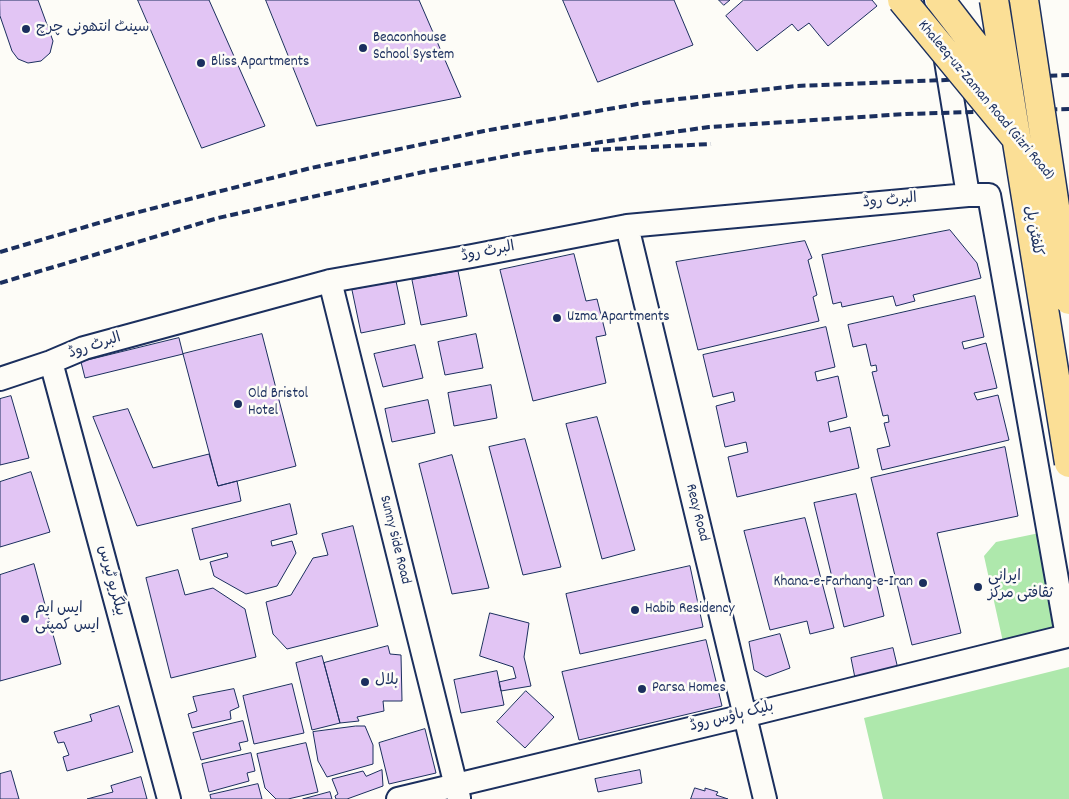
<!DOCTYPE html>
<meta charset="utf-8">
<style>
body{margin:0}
canvas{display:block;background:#fdfcf7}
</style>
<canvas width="1069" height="799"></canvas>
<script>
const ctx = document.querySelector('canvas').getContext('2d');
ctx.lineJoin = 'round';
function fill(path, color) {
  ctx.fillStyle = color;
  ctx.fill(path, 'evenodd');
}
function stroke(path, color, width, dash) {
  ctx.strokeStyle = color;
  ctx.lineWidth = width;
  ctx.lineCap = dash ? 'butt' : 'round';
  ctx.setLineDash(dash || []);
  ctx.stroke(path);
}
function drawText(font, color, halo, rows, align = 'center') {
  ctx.font = font + ' Dekko,"Playpen Sans Arabic",sans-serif';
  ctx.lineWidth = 5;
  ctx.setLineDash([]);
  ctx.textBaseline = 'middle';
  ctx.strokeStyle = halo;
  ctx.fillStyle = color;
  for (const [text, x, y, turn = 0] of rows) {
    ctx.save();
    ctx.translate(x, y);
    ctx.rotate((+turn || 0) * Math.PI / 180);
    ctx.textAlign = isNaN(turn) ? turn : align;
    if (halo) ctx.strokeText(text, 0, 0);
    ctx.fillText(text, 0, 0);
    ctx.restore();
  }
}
fill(new Path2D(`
 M 1049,531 L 1067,636 L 1005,651 L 984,556 L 996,542 Z
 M 1069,667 L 1069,799 L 883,799 L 864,718 Z`), '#aee8ac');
const building = new Path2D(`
 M 0,0 L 38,0 L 53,41 L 50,53 L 41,61 L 28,63 L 18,59 L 12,51 L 0,16 Z
 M 138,0 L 209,0 L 265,126 L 202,148 Z
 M 266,0 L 419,0 L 461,97 L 317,126 Z
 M 563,0 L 674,0 L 693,45 L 598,82 Z
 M 719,0 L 730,0 L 724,5 Z
 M 744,0 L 872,0 L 877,6 L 828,46 L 809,23 L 798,31 L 792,24 L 757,51 L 726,16 Z
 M 950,230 L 977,263 L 981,278 L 913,295 L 915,301 L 896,306 L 893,296 L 842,307 L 841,302 L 833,304 L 822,255 Z
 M 805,241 L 812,258 L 808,260 L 817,295 L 813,297 L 819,321 L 698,350 L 676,262 Z
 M 574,254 L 586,301 L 597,299 L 606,335 L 596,337 L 606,383 L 533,401 L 500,270 Z
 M 458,271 L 467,316 L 421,325 L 412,280 Z
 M 396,281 L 405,324 L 361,333 L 352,290 Z
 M 975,296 L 984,337 L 962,342 L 964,349 L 986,343 L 997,388 L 974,393 L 977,400 L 998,395 L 1009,440 L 882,470 L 877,449 L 890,446 L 884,423 L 889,422 L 888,415 L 883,416 L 872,372 L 877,371 L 876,365 L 871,366 L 866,344 L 853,347 L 848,325 Z
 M 826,327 L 835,367 L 815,372 L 817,381 L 838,376 L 847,417 L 828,422 L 830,432 L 850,427 L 859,468 L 737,497 L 728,457 L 748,452 L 746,442 L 725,447 L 716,406 L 735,401 L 733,392 L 713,397 L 703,355 Z
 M 262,334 L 296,466 L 218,486 L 183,354 Z
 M 476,334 L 483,368 L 445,375 L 438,342 Z
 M 179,338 L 183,354 L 85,378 L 81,362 Z
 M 415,345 L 423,378 L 383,387 L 374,354 Z
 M 491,385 L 497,418 L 454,426 L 448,393 Z
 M 11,396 L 29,458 L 0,465 L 0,399 Z
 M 428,400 L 435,433 L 392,442 L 385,409 Z
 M 128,409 L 153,468 L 209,454 L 218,486 L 237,481 L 241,501 L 137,526 L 93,417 Z
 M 597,417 L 635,550 L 602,559 L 566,424 Z
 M 525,439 L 561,567 L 523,575 L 489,447 Z
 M 1005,447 L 1018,516 L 937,533 L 961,633 L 912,645 L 871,478 Z
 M 452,455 L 489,588 L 452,594 L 419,464 Z
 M 31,472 L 50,532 L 0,547 L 0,482 Z
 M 856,494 L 884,616 L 844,627 L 814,503 Z
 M 290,504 L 297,534 L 271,541 L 272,546 L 292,541 L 296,553 L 277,586 L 246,594 L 214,576 L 210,562 L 228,557 L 227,553 L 200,560 L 192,529 Z
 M 805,518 L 834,628 L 810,634 L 807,621 L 770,630 L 744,531 Z
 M 353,526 L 378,626 L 287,649 L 273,634 L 266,602 L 291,595 L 313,558 L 328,555 L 322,534 Z
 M 34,564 L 61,664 L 0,681 L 0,575 Z
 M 690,566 L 703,627 L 580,654 L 566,594 Z
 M 178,570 L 185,595 L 213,588 L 245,609 L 256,657 L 171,678 L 146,578 Z
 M 490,613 L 529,623 L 524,657 L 531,686 L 501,691 L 499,682 L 516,678 L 513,667 L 480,656 Z
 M 780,634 L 790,668 L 766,677 L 754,670 L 749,642 Z
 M 706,640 L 722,706 L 579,740 L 562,672 Z
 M 388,646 L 390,654 L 401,655 L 402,701 L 383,701 L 384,711 L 357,717 L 359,721 L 340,723 L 324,663 Z
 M 893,648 L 898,669 L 855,678 L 851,658 Z
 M 322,656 L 340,723 L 312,730 L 296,663 Z
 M 497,671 L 504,705 L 461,713 L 454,680 Z
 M 292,684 L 304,733 L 254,744 L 243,696 Z
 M 234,689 L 239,707 L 230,711 L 231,719 L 192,728 L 188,714 L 197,711 L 193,697 Z
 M 526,691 L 554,717 L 525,748 L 497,722 Z
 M 119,706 L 133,752 L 67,771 L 63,757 L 69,755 L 64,742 L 58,743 L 54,732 L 92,721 L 90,715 Z
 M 243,721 L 248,741 L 239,743 L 241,750 L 201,760 L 193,733 Z
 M 356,726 L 365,726 L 373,745 L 373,764 L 327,777 L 318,761 L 313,732 Z
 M 425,729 L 436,773 L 389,784 L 379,743 Z
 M 306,743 L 318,792 L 288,799 L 276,799 L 265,788 L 257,754 Z
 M 251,753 L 255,771 L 247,773 L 249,781 L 209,792 L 202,764 Z
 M 382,770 L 383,786 L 347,799 L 336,799 L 335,796 L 338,794 L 332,779 L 363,771 L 366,776 Z
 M 640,770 L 642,783 L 598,792 L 595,779 Z
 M 11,771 L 19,799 L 0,799 L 0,774 Z
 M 141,777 L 147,799 L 87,799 L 113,792 L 111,786 Z
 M 258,784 L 262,799 L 211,799 L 210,795 Z
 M 695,788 L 705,791 L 705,788 L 718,792 L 716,795 L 728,799 L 691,799 Z
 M 330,792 L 332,799 L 303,799 Z`);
fill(building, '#e2c5f4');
stroke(building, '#1b2f5e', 1);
const street = new Path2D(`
 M 936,0 L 968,195
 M 627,226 L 765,799
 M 330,281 L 459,798
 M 51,362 L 169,799
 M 0,379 L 51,362 L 84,348 L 330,281 L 472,256 L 627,226 L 968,195 L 989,195 L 1067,636 L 744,716 L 398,799`);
stroke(street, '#1b2f5e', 26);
stroke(street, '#fdfcf7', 22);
stroke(new Path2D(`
 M 591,150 L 711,144
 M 0,252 L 119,217 L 311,168 L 484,131 L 643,103 L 796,86 L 1069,75
 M 0,283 L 218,218 L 423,172 L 523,153 L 709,127 L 906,114 L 1069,109`), '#1b2f5e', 4, [8, 4]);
const primaryBridge = new Path2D(`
 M 902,0 L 1015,137
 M 940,0 L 1008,88
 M 994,0 L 1069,463
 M 1024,0 L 1069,300`);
stroke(primaryBridge, '#1b2f5e', 31, []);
stroke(primaryBridge, '#fbdf96', 28);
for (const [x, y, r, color] of [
 [26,29,5,"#1b2f5e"],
 [363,48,5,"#1b2f5e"],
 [201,63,5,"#1b2f5e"],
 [557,318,5,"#1b2f5e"],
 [238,404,5,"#1b2f5e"],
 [923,583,5,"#1b2f5e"],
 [978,587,5,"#1b2f5e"],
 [635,610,5,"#1b2f5e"],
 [25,619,5,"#1b2f5e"],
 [365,682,5,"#1b2f5e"],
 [642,689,5,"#1b2f5e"]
]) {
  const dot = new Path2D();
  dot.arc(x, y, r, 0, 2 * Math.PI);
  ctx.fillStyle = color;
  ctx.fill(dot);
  stroke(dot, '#fdfcf7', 2);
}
drawText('15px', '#1b2f5e', '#fdfcf7', [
 ["سینٹ انتھونی چرچ",36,29],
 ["Beaconhouse",373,39],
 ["School System",373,56],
 ["Bliss Apartments",211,63],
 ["Uzma Apartments",567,318],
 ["Old Bristol",248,395],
 ["Hotel",248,412],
 ["ایرانی",988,578],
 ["ثقافتی مرکز",988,595],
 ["Khana-e-Farhang-e-Iran",913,583,"right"],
 ["ایس ایم",35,610],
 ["ایس کمپنی",35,627],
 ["Habib Residency",645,610],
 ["بلال",375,682],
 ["Parsa Homes",652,689]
], 'left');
drawText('15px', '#1b2f5e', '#fdfcf7', [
 ["Khaleeq-uz-Zaman Road (Gizri Road)",985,101,50],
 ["البرٹ روڈ",890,202,-5],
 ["کلفٹن پل",1032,231,81],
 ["البرٹ روڈ",488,253,-11],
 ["البرٹ روڈ",95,347,-18],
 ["Reay Road",696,513,76],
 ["Sunny Side Road",394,540,76],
 ["بیلگریو ٹیرس",110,581,75],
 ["بلیک ہاؤس روڈ",732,718,-14]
]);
</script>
